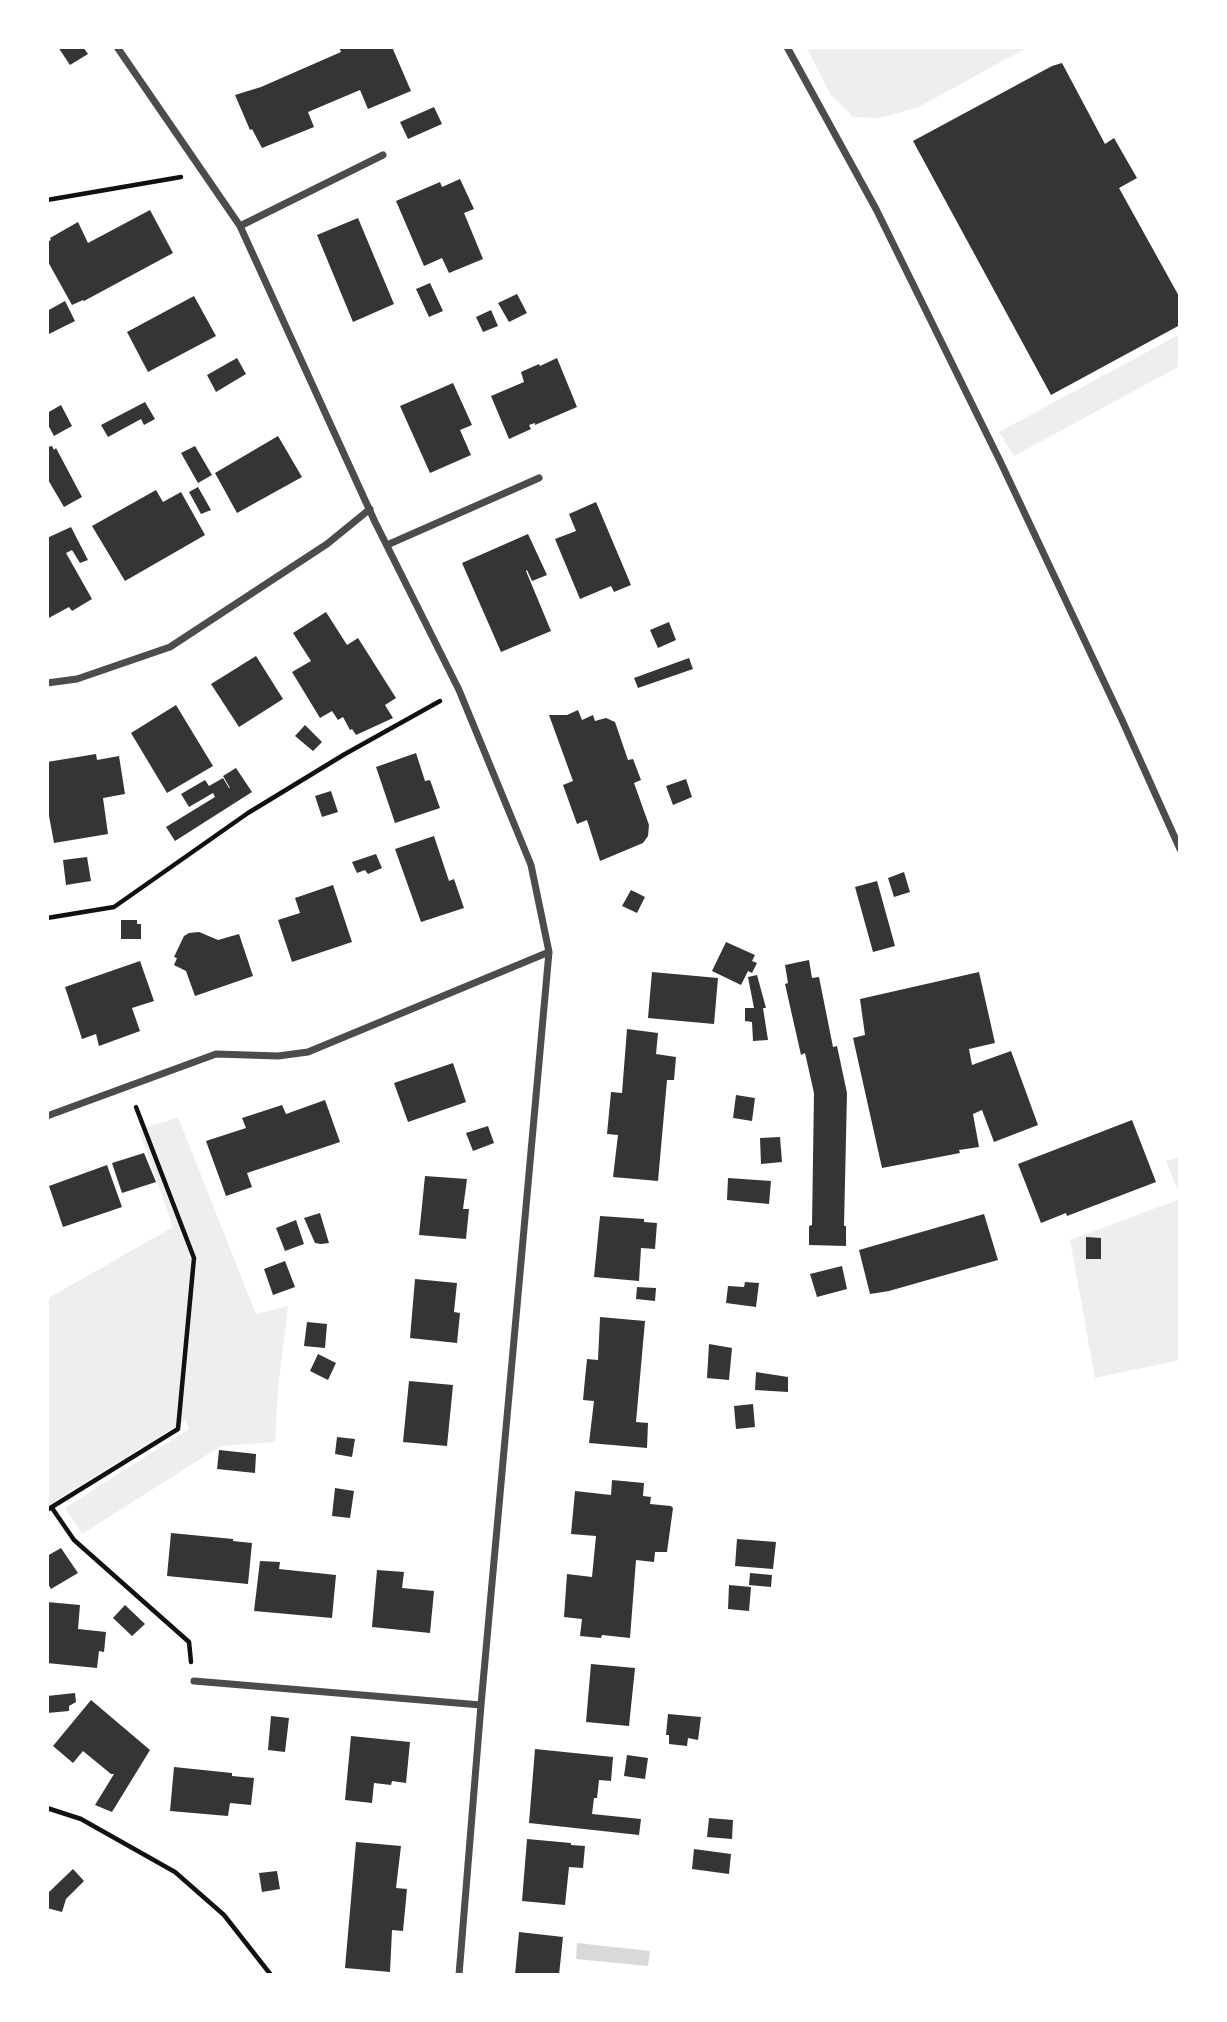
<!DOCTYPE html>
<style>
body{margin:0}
#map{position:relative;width:1227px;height:2022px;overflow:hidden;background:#fff;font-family:"Titillium Web",sans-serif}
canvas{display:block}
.frame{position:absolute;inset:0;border:49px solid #fff;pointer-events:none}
</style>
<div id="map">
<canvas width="1227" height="2022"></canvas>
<div class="frame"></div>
</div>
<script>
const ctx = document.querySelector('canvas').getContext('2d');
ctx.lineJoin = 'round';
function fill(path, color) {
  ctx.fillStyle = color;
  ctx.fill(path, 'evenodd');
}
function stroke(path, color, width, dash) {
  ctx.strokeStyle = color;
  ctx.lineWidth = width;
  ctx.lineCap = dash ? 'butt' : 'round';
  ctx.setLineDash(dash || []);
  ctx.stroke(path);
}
fill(new Path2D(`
 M 806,47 L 1028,47 L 917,108 L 879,118 L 853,117 L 831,95 Z
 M 1180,334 L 1180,366 L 1014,456 L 999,432 Z
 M 178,1117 L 256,1314 L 288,1306 L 278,1390 L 275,1442 L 221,1446 L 82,1534 L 65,1508 L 189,1429 L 186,1420 L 47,1506 L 47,1299 L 173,1227 L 139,1130 Z
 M 1180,1157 L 1180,1195 L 1166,1161 Z
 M 1180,1199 L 1180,1360 L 1095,1378 L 1070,1240 Z`), '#eee');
fill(new Path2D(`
 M 577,1943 L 650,1951 L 648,1966 L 576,1959 Z`), '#d9d9d9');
fill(new Path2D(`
 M 58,47 L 83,47 L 88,54 L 70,65 Z
 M 339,47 L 392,47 L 411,91 L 368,109 L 360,90 L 308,112 L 314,127 L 262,148 L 252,129 L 250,130 L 235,95 L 261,87 L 341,52 Z
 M 1062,63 L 1105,144 L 1114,138 L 1137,178 L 1119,188 L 1180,298 L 1180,325 L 1051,395 L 913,141 L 1052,66 Z
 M 434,107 L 442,124 L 408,139 L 400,122 Z
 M 460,179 L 474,209 L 464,213 L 483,259 L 449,273 L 442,258 L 424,266 L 396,201 L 440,182 L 442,187 Z
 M 150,210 L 173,253 L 84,301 L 83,300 L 72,305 L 47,260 L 47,242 L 51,240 L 50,238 L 78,222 L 88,243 Z
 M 358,218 L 394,304 L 353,322 L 317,235 Z
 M 430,283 L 443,311 L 429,317 L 416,289 Z
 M 517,294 L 527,313 L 509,322 L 498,303 Z
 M 194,296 L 216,336 L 148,372 L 127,332 Z
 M 65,301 L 75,321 L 47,335 L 47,311 Z
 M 491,310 L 498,326 L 483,332 L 476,317 Z
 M 237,358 L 246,374 L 216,392 L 207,375 Z
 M 557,358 L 577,407 L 535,425 L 535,423 L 529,425 L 531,429 L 509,439 L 491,396 L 524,382 L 521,372 L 539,364 L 540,366 Z
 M 453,383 L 472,425 L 460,430 L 471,455 L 430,473 L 400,406 Z
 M 145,402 L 155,419 L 144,425 L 141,419 L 108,437 L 101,425 Z
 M 61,405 L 72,426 L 54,436 L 47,423 L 47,413 Z
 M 278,436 L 302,477 L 237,513 L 215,473 Z
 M 52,446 L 54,450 L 56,448 L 82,497 L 64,507 L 47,478 L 47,447 Z
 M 195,446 L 212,475 L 198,483 L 181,453 Z
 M 198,487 L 211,510 L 201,514 L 189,492 Z
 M 156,490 L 163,502 L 181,492 L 205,535 L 125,581 L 92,526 Z
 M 596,502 L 631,585 L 614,592 L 611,586 L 580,599 L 555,539 L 576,531 L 569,514 Z
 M 71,527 L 88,560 L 80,563 L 72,550 L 66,553 L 92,599 L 72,611 L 69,607 L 47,619 L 47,538 Z
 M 528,534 L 547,575 L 532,581 L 527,570 L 526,571 L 551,631 L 501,652 L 462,563 Z
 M 326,612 L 347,645 L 358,638 L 396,698 L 385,705 L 393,718 L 356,735 L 352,729 L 350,730 L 343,717 L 338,720 L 332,711 L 320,718 L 292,672 L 311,661 L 293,633 Z
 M 669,622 L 676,640 L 658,648 L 650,630 Z
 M 256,656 L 283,699 L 239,727 L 211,684 Z
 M 689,658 L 693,669 L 638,688 L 634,678 Z
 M 176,705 L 213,766 L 167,793 L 131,733 Z
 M 578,710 L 582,720 L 593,715 L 595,721 L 606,718 L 615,722 L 628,760 L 633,759 L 641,780 L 634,783 L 649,825 L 648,836 L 643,843 L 600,861 L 587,820 L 577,824 L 563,785 L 573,781 L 549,715 L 567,715 Z
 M 305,725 L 322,742 L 313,751 L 295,736 Z
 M 416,753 L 425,781 L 430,780 L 440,808 L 395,823 L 376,767 Z
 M 96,754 L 97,760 L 119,756 L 125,794 L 103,798 L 108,834 L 54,843 L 47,805 L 47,762 Z
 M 236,768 L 252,792 L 175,841 L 166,827 L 215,797 L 213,793 L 189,807 L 181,794 L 205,780 L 209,786 L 223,778 L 229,788 L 230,788 L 223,776 Z
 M 686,779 L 692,797 L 673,805 L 666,786 Z
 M 331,791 L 338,812 L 322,817 L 315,796 Z
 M 434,836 L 449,881 L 454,879 L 464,908 L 421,922 L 395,849 Z
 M 376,854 L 382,868 L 368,874 L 365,870 L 357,873 L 352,862 Z
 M 87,857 L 91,881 L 66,885 L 63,860 Z
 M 904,872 L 910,892 L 894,897 L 888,878 Z
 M 877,881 L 895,946 L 873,952 L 855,887 Z
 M 333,885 L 352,942 L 292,962 L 278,920 L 300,913 L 295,898 Z
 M 631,890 L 645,897 L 637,913 L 622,906 Z
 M 121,920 L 137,920 L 137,924 L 141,924 L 141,939 L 121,939 Z
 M 199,932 L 218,940 L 239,934 L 253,976 L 195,996 L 186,971 L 174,965 L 177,958 L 174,957 L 184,936 L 189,933 Z
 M 726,942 L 755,955 L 752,961 L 757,963 L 752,973 L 748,971 L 741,985 L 712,971 Z
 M 809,960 L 812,978 L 819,977 L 833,1047 L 837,1046 L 847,1093 L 844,1226 L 846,1226 L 846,1246 L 809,1245 L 809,1226 L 812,1225 L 814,1093 L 805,1053 L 801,1055 L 785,984 L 788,983 L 785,965 Z
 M 140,961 L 154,1001 L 132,1008 L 140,1031 L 99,1046 L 96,1034 L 82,1039 L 65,987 Z
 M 652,972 L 718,978 L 714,1024 L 648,1018 Z
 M 979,972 L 995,1043 L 969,1049 L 972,1065 L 1011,1051 L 1038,1125 L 994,1142 L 982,1110 L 973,1114 L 979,1147 L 959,1150 L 960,1153 L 882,1168 L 853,1038 L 865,1035 L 860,999 Z
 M 757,975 L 766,1008 L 763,1008 L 768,1040 L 753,1041 L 752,1022 L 745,1021 L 745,1008 L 754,1008 L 748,977 Z
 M 627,1029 L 658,1033 L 656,1054 L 676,1057 L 674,1080 L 667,1080 L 658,1181 L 613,1177 L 618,1135 L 607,1134 L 611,1092 L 622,1093 Z
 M 453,1063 L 466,1102 L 408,1122 L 394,1083 Z
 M 736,1095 L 755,1098 L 752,1121 L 733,1118 Z
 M 325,1100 L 340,1142 L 247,1173 L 252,1187 L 226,1196 L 206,1141 L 246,1128 L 242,1118 L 282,1105 L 286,1114 Z
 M 1132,1120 L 1156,1182 L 1067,1216 L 1066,1213 L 1041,1223 L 1018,1164 Z
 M 488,1126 L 494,1143 L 473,1151 L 466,1133 Z
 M 780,1137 L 782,1162 L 761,1164 L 760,1138 Z
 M 144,1153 L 156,1182 L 122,1193 L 112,1163 Z
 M 107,1165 L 122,1207 L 63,1227 L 49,1186 Z
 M 425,1176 L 467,1179 L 463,1209 L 469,1209 L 466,1239 L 419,1235 Z
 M 728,1178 L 771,1181 L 769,1204 L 727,1200 Z
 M 320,1213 L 329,1243 L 321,1244 L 315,1243 L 304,1218 Z
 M 984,1214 L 998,1260 L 889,1291 L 870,1294 L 859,1250 Z
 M 600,1216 L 644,1219 L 644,1222 L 657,1223 L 655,1249 L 641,1248 L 639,1281 L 594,1277 Z
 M 296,1220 L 304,1244 L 285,1251 L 276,1228 Z
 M 1086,1237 L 1101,1238 L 1101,1259 L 1086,1259 Z
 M 285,1261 L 295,1287 L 273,1295 L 264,1269 Z
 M 842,1266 L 847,1289 L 817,1297 L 810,1274 Z
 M 415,1279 L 457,1283 L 454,1312 L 460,1313 L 457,1343 L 410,1338 Z
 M 745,1282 L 759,1283 L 756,1307 L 726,1303 L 728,1286 L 744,1287 Z
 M 637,1287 L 656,1288 L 655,1301 L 636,1299 Z
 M 600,1317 L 645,1321 L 636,1422 L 648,1423 L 647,1448 L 589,1443 L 594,1401 L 583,1400 L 585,1379 L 587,1359 L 598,1360 Z
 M 307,1322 L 327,1324 L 325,1348 L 304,1346 Z
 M 709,1344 L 732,1348 L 729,1380 L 707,1378 Z
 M 318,1354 L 336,1363 L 328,1380 L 310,1371 Z
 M 756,1372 L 788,1377 L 788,1392 L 755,1390 Z
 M 409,1381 L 453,1385 L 447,1446 L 403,1442 Z
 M 753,1404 L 755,1427 L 736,1429 L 734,1406 Z
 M 337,1437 L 355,1439 L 352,1457 L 335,1454 Z
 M 219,1450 L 256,1454 L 255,1473 L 217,1469 Z
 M 612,1480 L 644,1483 L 643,1496 L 651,1497 L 650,1504 L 671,1506 L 673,1508 L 667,1552 L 655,1552 L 654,1562 L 636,1560 L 630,1638 L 602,1635 L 601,1638 L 580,1636 L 582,1619 L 564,1617 L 567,1574 L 592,1577 L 596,1536 L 571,1534 L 575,1491 L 611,1495 Z
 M 335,1488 L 354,1491 L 350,1518 L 332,1516 Z
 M 171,1533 L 233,1539 L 233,1541 L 252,1543 L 248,1584 L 167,1576 Z
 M 737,1539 L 776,1542 L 773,1569 L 735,1566 Z
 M 61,1548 L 78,1573 L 51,1589 L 47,1582 L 47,1556 Z
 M 260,1561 L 280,1562 L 279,1569 L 336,1575 L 332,1618 L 254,1611 Z
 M 377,1570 L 404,1572 L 402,1588 L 434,1591 L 430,1633 L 372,1627 Z
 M 750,1573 L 772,1575 L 771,1587 L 749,1585 Z
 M 729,1585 L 751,1587 L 749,1611 L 728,1609 Z
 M 47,1602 L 80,1605 L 78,1629 L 106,1632 L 104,1652 L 99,1651 L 97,1668 L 47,1663 Z
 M 125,1605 L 145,1624 L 132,1636 L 113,1618 Z
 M 591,1664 L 635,1668 L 629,1726 L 586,1722 Z
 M 75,1693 L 76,1702 L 69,1706 L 69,1711 L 47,1713 L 47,1696 Z
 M 91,1700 L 150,1750 L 112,1812 L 95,1805 L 114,1774 L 111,1774 L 83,1751 L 73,1763 L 53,1746 Z
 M 668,1714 L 701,1717 L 698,1740 L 688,1738 L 687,1746 L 669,1744 L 669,1735 L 666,1735 Z
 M 271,1716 L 289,1718 L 285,1752 L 268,1750 Z
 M 351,1736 L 410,1742 L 406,1783 L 392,1781 L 391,1785 L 374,1783 L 372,1803 L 345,1800 Z
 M 535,1749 L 613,1757 L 611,1781 L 599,1780 L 597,1798 L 594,1798 L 592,1814 L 641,1819 L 639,1835 L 529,1823 Z
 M 627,1755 L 648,1758 L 645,1779 L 624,1776 Z
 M 174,1767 L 232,1773 L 232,1776 L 254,1778 L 251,1805 L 230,1803 L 228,1816 L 170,1811 Z
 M 709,1818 L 733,1820 L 732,1839 L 707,1837 Z
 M 527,1839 L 571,1843 L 571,1845 L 585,1846 L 583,1868 L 569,1867 L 565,1905 L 522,1901 Z
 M 356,1842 L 401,1846 L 396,1888 L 407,1889 L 403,1931 L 392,1930 L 390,1972 L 345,1968 Z
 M 694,1849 L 731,1854 L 729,1874 L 692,1869 Z
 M 73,1869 L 84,1881 L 66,1899 L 62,1912 L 47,1908 L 48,1893 Z
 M 277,1871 L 280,1889 L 262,1892 L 259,1873 Z
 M 519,1932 L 563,1937 L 559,1975 L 515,1975 Z`), '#353535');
stroke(new Path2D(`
 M 47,200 L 181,177
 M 47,918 L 114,907 L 248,813 L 345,754 L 440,701
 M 52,1508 L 74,1540 L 189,1642 L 191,1662
 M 47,1510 L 178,1429 L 194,1258 L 136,1107
 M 47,1808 L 81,1819 L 175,1872 L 224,1915 L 271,1975`), '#111', 4.5);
stroke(new Path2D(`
 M 117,47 L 240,226 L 375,522 L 459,690 L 531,865 L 549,952 L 481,1705 L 459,1975
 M 787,47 L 876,209 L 1001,463 L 1122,720 L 1180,849
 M 240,226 L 383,155
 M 387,545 L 539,478
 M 47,683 L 77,679 L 170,647 L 327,544 L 370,509
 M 47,1116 L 216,1054 L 278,1056 L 308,1052 L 549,952
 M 194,1681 L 481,1705`), '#4c4c4c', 7);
</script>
